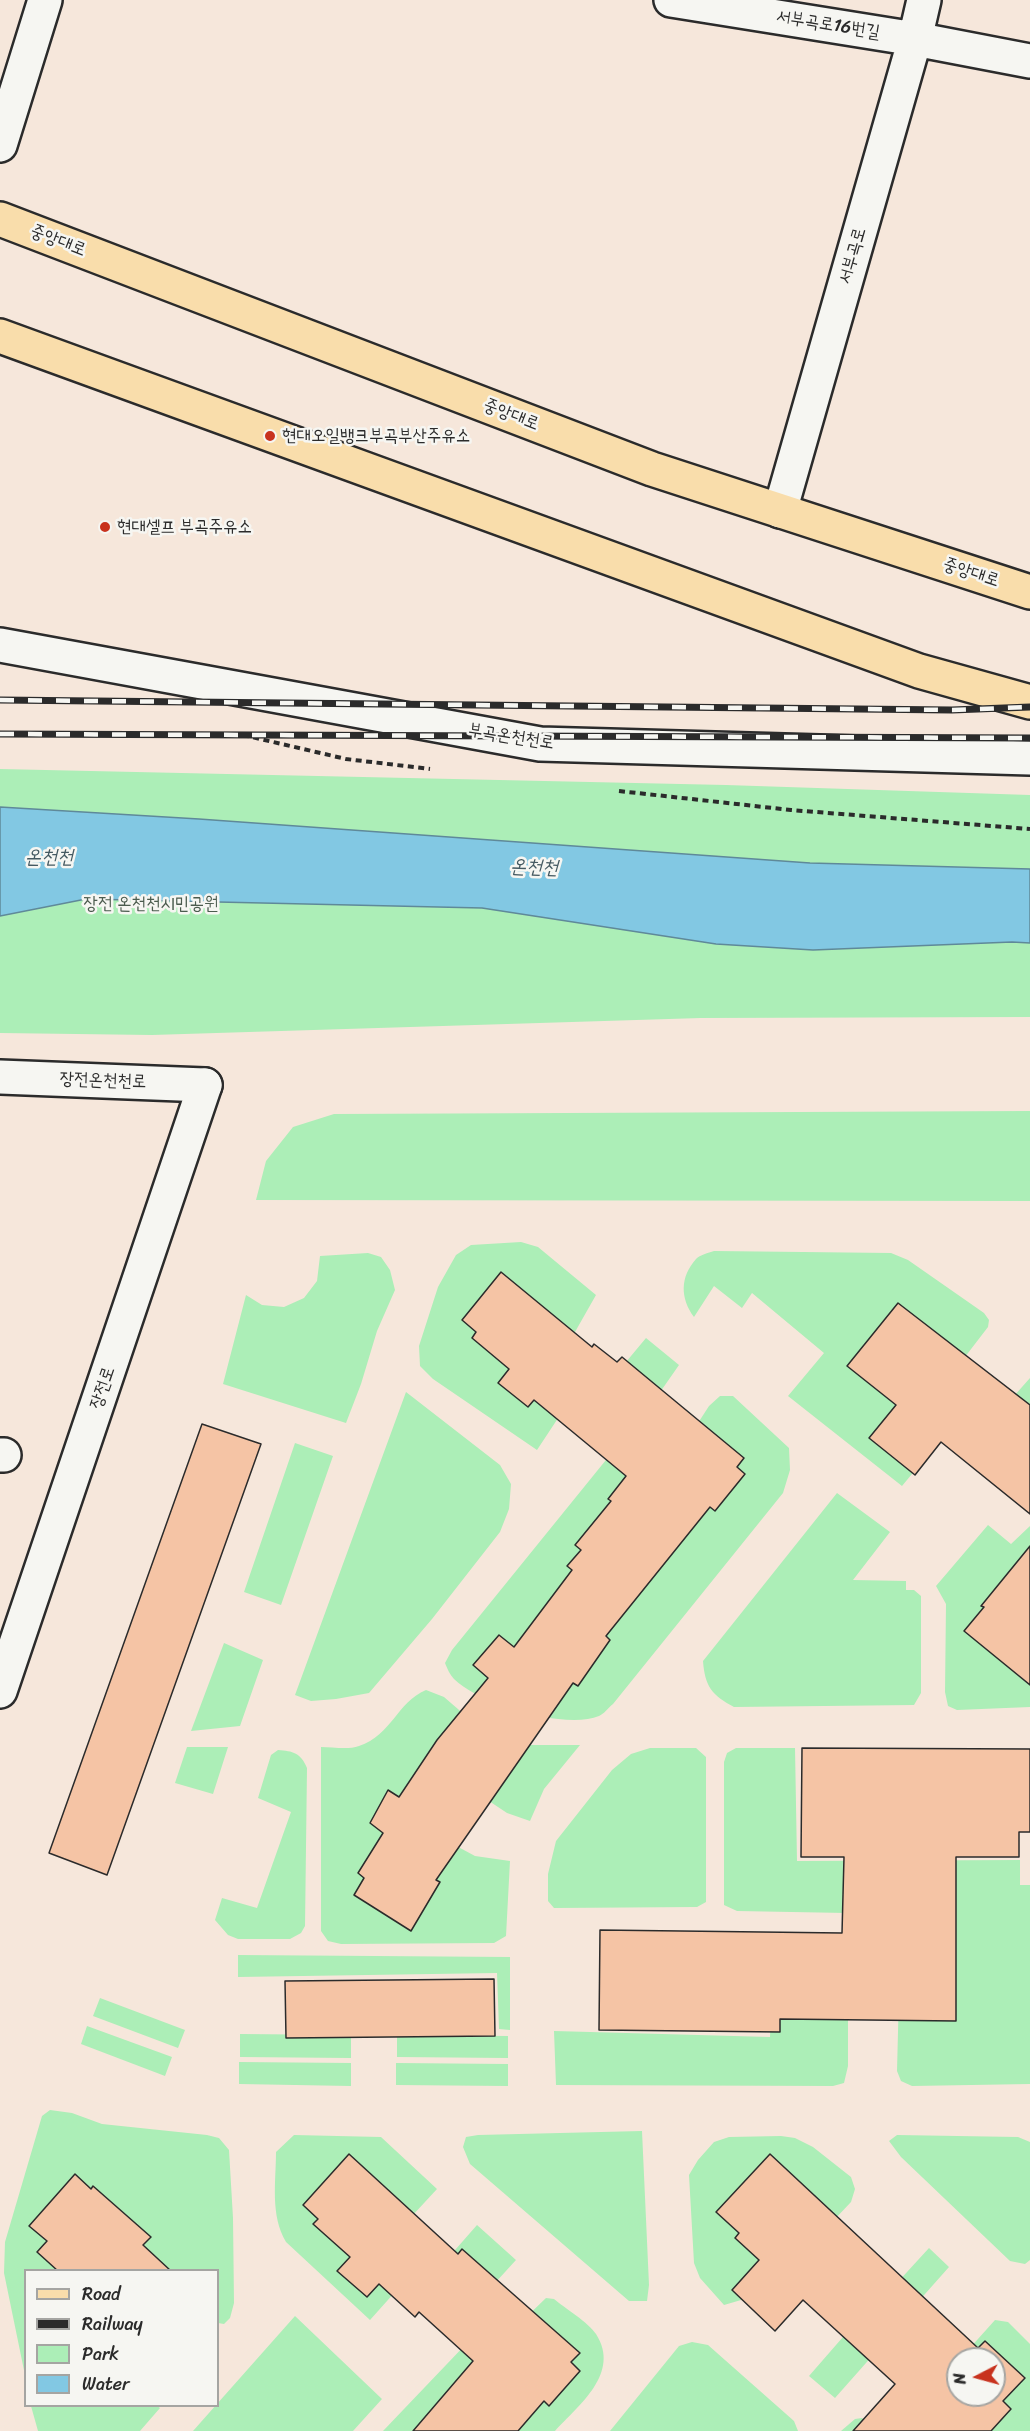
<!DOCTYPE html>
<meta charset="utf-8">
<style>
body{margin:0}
#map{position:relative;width:1030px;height:2431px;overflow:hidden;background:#f6e7db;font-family:Sriracha,sans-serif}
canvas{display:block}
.legend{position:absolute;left:24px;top:2269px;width:195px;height:138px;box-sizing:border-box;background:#f6f6f2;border:2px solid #a5a5a2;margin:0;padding:8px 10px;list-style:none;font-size:18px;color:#2b2b2b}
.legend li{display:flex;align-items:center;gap:12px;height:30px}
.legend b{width:30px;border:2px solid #a5a5a2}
.north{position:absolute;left:946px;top:2347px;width:60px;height:60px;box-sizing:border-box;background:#f6f6f2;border:2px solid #a5a5a2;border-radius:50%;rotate:264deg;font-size:16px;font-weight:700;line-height:24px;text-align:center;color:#2b2b2b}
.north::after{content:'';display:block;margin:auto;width:21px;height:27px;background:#c8321e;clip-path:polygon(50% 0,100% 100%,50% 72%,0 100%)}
</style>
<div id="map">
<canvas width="1030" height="2431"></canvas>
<ul class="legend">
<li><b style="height:8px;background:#f9ddab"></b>Road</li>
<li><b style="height:8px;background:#2b2b2b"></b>Railway</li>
<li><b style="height:16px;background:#aceeb7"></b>Park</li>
<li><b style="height:16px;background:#82c8e3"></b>Water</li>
</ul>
<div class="north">N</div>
</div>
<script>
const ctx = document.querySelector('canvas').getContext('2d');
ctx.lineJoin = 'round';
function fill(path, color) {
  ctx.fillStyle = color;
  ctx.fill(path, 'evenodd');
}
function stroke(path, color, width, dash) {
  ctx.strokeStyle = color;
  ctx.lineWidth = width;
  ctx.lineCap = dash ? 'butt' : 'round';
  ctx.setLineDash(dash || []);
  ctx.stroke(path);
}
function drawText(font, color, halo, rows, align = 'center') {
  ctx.font = font + ' Sriracha,"Poor Story",sans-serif';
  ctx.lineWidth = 5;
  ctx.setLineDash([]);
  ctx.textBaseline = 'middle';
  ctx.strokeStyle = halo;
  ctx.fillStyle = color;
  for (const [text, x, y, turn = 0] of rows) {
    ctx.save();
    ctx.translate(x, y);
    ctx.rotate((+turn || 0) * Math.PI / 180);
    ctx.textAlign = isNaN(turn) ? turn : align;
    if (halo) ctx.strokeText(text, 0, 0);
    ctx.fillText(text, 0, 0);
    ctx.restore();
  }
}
fill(new Path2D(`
 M 0,769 L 726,785 L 1030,795 L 1030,1017 L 701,1018 L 152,1035 L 0,1033 Z
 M 1030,1111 L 1030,1201 L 256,1200 L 266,1161 L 293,1127 L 334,1114 Z
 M 521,1242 L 538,1247 L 596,1295 L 571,1339 L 616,1374 L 646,1338 L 679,1365 L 649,1408 L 687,1440 L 709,1406 L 720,1396 L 733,1396 L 789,1448 L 790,1470 L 783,1493 L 613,1704 C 608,1708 604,1714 599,1716 C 565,1730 479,1704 454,1679 C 450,1675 447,1668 445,1663 L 452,1650 L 627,1434 L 572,1397 L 537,1450 L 433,1379 L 420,1366 L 419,1346 L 438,1287 L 456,1255 L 471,1245 Z
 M 714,1251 L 891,1253 L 908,1260 L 984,1313 L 989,1320 L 988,1327 L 958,1366 L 1006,1405 L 1030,1378 L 1030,1496 L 951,1427 L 902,1486 L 788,1396 L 824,1353 L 752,1293 L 742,1308 L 714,1286 L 694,1317 C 680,1298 680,1277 696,1259 C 700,1255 708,1253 714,1251 Z
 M 368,1253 L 381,1257 L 390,1270 L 395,1290 L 377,1331 L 361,1384 L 346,1423 L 223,1384 L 246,1295 L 262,1305 L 284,1307 L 304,1298 L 317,1281 L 320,1256 Z
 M 406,1392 L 500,1465 L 511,1484 L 509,1509 L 500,1532 L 432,1619 L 369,1693 L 336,1699 L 311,1701 L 295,1695 Z
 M 295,1443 L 333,1456 L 281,1605 L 244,1592 Z
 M 837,1493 L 890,1532 L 853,1580 L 906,1581 L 906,1590 L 914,1590 L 921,1596 L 921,1693 L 914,1705 L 734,1707 C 712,1695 705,1687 703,1661 Z
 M 988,1525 L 1011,1544 L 1030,1526 L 1030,1707 L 957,1710 L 948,1706 L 945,1692 L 946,1604 L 936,1586 Z
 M 224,1643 L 263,1660 L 240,1726 L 191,1731 Z
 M 426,1690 L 444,1697 L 495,1741 L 512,1745 L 580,1745 L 544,1789 L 530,1821 L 507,1813 L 480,1795 L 449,1842 L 475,1856 L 510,1861 L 506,1936 L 494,1943 L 341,1944 L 328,1941 L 321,1931 L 321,1747 C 333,1747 348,1750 359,1746 C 392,1735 397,1702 426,1690 Z
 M 187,1747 L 228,1747 L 213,1794 L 175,1783 Z
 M 650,1748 L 696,1748 L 706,1757 L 706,1902 L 697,1907 L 554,1908 L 548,1901 L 548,1874 L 556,1841 L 612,1770 L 631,1754 Z
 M 736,1748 L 795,1748 L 797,1861 L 1020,1860 L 1020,1885 L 1030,1885 L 1030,2084 L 912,2086 L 901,2081 L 897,2071 L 901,1914 L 737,1911 L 724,1905 L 724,1762 L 727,1753 Z
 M 278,1750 C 293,1751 301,1753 307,1768 L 305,1926 L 301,1933 L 290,1939 L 238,1939 L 228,1935 L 215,1920 L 222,1898 L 257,1908 L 291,1812 L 258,1798 L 271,1755 Z
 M 238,1955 L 510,1957 L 510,2030 L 499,2029 L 497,1973 L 238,1977 Z
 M 772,1986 L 848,1994 L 848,2066 L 844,2083 L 833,2086 L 556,2085 L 554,2031 L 770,2037 Z
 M 100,1998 L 185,2030 L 178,2048 L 93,2016 Z
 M 87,2026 L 172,2057 L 165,2076 L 81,2044 Z
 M 240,2034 L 351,2035 L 351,2058 L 240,2057 Z
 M 397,2035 L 508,2036 L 508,2058 L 397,2057 Z
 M 239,2062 L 351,2063 L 351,2086 L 239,2084 Z
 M 396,2063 L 508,2064 L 508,2086 L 396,2085 Z
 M 50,2110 L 72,2113 L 102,2124 L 207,2135 L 219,2138 L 229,2150 L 233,2218 L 234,2303 L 230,2318 L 224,2324 L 218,2323 L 218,2270 L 26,2270 L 26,2380 L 4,2273 L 5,2242 L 42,2116 Z
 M 642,2131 L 649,2285 L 647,2301 L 629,2301 L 470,2164 L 463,2147 L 466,2137 L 478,2135 Z
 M 294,2135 L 381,2137 L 437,2189 L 400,2229 L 441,2266 L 477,2225 L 516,2260 L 484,2295 L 516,2327 L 546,2298 L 554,2299 C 565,2308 589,2323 596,2334 C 621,2373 579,2405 555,2431 L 383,2431 L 467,2343 L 404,2282 L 370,2320 L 286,2242 C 270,2215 276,2182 276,2152 Z
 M 897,2135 L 1018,2137 L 1030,2142 L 1030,2260 L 1025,2264 L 1010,2261 L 901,2157 L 889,2141 Z
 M 781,2136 L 795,2138 L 813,2147 L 851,2177 L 855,2189 L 851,2202 L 765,2293 L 724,2305 L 700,2278 L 694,2263 L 689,2175 L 698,2160 L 714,2142 L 729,2137 Z
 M 929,2248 L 949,2267 L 917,2303 L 896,2284 Z
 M 863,2314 L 889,2337 L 835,2398 L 809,2376 Z
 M 295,2316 L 382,2399 L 353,2431 L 193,2431 Z
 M 995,2320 L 1008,2322 L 1030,2344 L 1030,2431 L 898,2431 L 958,2395 L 994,2395 L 994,2359 L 960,2359 Z
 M 692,2342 L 708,2345 L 794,2421 L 798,2431 L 610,2431 L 679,2346 Z
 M 31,2406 L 157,2406 L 160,2408 L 140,2431 L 38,2431 Z
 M 862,2418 L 876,2431 L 841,2431 L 855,2419 Z`), '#aceeb7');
const water = new Path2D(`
 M 0,807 L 199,819 L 810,863 L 1030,869 L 1030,943 L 1012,942 L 813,950 L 716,944 L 482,908 L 86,899 L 0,916 Z`);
fill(water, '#82c8e3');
stroke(water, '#5f8999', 1.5);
const building = new Path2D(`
 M 501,1272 L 592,1347 L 594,1344 L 617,1362 L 622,1357 L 663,1391 L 744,1458 L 737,1467 L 745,1474 L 715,1511 L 710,1507 L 606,1636 L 610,1640 L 578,1686 L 573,1683 L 436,1880 L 440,1882 L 411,1931 L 354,1895 L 364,1878 L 358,1873 L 383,1833 L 370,1823 L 388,1790 L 399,1797 L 437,1740 L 488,1678 L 473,1665 L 499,1635 L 514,1647 L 572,1570 L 567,1566 L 581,1550 L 575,1545 L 611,1501 L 608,1499 L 626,1476 L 534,1400 L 528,1407 L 498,1383 L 509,1369 L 472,1338 L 476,1332 L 462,1320 Z
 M 898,1303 L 1030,1405 L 1030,1514 L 941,1442 L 915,1475 L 869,1438 L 896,1405 L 847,1366 Z
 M 202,1424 L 261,1444 L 107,1875 L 49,1853 Z
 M 1030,1546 L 1030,1685 L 964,1631 L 984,1607 L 981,1606 Z
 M 802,1748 L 1030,1749 L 1030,1832 L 1019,1832 L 1019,1857 L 956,1857 L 956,2021 L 780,2019 L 780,2032 L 599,2030 L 600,1930 L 842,1933 L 844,1857 L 801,1857 Z
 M 494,1979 L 495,2036 L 286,2038 L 285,1981 Z
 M 349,2154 L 458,2254 L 462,2249 L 580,2353 L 571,2362 L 580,2371 L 549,2406 L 544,2401 L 518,2431 L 413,2431 L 473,2361 L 419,2312 L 415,2317 L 379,2284 L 367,2297 L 337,2271 L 350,2257 L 313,2224 L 318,2219 L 303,2205 Z
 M 770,2154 L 978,2348 L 985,2341 L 1025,2378 L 1003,2401 L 1011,2409 L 991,2431 L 853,2431 L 895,2384 L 803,2300 L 775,2331 L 732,2290 L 759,2260 L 735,2238 L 739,2233 L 716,2212 ZM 958,2359 L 994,2359 L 994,2395 L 958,2395 Z
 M 75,2174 L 91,2189 L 93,2186 L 151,2237 L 143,2245 L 171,2271 L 58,2271 L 37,2252 L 47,2241 L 29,2226 Z`);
fill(building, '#f5c4a5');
stroke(building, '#2b2b2b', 1.5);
const minor = new Path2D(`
 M 671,0 L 915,39 L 1030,61
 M 0,145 L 45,0
 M 780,511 L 915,39 L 924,0
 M 0,1455 L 4,1455`);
const tertiary = new Path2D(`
 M 0,1691 L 205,1085`);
const secondary = new Path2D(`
 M 0,645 L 540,744 L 1030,758
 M 0,1077 L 205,1085`);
const primary = new Path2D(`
 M 0,219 L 652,469 L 1030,592
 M 0,336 L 919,671 L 1030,702`);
stroke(minor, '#2b2b2b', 38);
stroke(tertiary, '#2b2b2b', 38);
stroke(secondary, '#2b2b2b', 38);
stroke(primary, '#2b2b2b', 38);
stroke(new Path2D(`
 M 243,735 L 346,759 L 430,769
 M 619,791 L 791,810 L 1030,829`), '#2b2b2b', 4, [6, 4.5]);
stroke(minor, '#f6f6f2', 33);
stroke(tertiary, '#f6f6f2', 33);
stroke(secondary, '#f6f6f2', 33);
stroke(primary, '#f9ddab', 33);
const rail = new Path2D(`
 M 0,700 L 952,710 L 1030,707
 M 0,734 L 1030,738`);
stroke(rail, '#2b2b2b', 7);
stroke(rail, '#f6f6f2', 4.5, [14]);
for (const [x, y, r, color] of [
 [270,436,6,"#c8321e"],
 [105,527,6,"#c8321e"]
]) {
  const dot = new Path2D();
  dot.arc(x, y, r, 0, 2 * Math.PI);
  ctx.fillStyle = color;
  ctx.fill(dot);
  stroke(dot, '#f6f6f2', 2);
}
drawText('18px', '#2b2b2b', '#f6f6f2', [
 ["서부곡로16번길",828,25,9],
 ["중앙대로",58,241,21],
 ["서부곡로",853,256,-74],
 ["중앙대로",511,415,21],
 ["중앙대로",971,573,18],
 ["부곡온천천로",511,737,9],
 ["장전온천천로",103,1081,2],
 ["장전로",103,1388,-71]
]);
drawText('18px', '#2b2b2b', '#f6f6f2', [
 ["현대오일뱅크부곡부산주유소",282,436],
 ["현대셀프 부곡주유소",117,527]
], 'left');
drawText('18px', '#4b5c4e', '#f6f6f2', [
 ["장전 온천천시민공원",151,904]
]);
drawText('italic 20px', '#455a62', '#f6f6f2', [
 ["온천천",49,858],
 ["온천천",534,868,2]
]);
</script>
